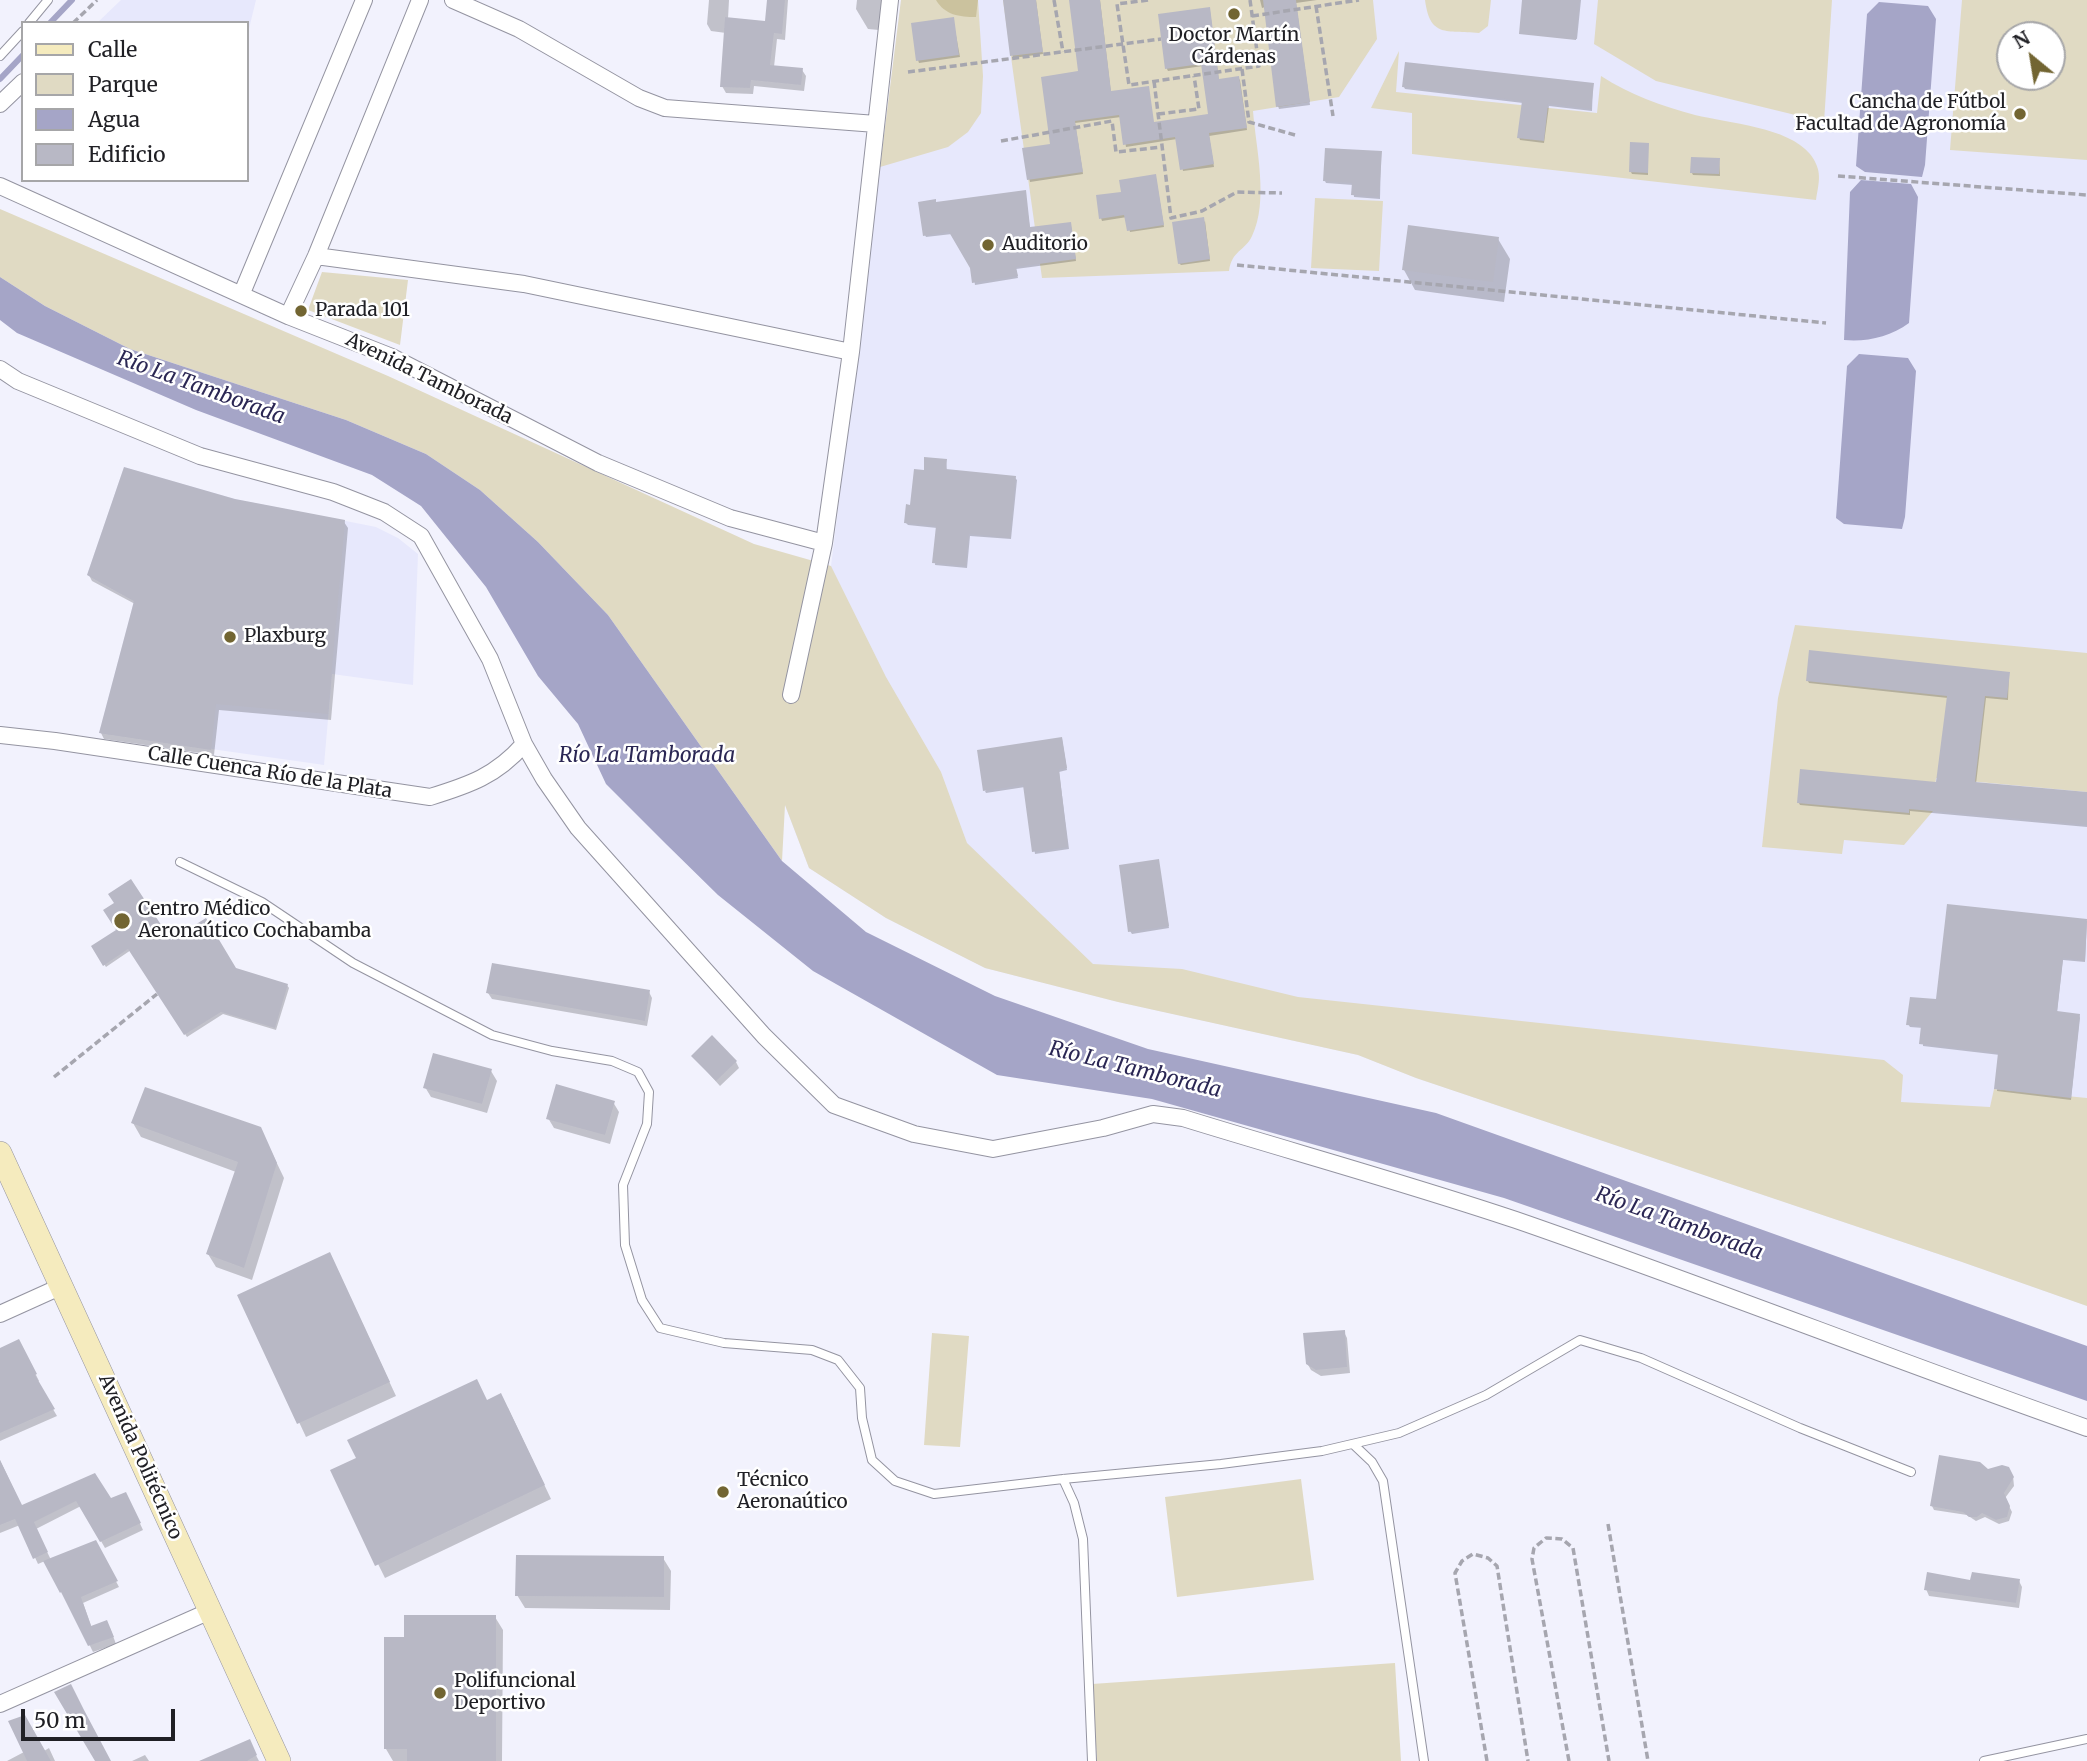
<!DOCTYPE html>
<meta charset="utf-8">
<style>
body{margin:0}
#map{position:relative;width:2087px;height:1761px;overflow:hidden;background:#f2f2fd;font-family:Merriweather,serif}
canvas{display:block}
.legend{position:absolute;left:21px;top:21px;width:228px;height:161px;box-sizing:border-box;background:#fff;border:2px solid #a6a6a8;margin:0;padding:9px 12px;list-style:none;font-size:21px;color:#202025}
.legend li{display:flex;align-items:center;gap:14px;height:35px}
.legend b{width:35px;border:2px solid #a6a6a8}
.north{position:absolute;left:1996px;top:21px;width:70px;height:70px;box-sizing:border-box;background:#fff;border:2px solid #a6a6a8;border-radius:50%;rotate:330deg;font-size:19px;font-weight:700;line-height:28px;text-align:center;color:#202025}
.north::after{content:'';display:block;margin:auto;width:24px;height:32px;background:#726532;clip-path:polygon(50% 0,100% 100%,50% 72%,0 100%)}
.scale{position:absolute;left:21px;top:1709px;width:154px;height:32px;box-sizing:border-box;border:4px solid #202025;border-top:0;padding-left:9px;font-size:21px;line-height:24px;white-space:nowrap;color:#202025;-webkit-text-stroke:5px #fff;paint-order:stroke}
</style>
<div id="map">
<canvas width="2087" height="1761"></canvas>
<ul class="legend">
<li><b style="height:9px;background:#f5ebbe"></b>Calle</li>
<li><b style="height:19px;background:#e0dac3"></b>Parque</li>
<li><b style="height:19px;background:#a5a5c7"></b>Agua</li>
<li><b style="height:19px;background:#b8b8c5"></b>Edificio</li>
</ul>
<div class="north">N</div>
<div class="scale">50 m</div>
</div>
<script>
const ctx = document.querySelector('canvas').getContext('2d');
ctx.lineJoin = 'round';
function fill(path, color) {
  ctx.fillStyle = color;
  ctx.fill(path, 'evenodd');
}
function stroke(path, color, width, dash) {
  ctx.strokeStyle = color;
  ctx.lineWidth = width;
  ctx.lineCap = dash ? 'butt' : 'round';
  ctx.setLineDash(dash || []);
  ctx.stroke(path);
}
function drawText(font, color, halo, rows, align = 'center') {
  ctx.font = font + ' Merriweather,serif';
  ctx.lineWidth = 5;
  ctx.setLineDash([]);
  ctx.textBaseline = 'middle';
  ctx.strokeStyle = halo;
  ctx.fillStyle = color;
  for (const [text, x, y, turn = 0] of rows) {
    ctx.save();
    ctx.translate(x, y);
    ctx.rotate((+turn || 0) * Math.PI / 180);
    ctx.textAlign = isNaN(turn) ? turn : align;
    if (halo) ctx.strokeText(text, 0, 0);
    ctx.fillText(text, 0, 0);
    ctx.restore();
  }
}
fill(new Path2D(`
 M 121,0 L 256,0 L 247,37 L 247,23 L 97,23 Z
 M 901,0 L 2087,0 L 2087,1306 L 1962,1262 L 1416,1078 L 1358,1055 L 1118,1002 L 985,968 L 886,918 L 809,868 L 784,803 L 831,566 ZM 2010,35 L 2052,35 L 2052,77 L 2010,77 Z
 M 124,467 L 235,499 L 376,527 L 398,538 L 418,554 L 413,685 L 332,674 L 324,765 L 99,733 L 134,601 L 87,575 Z`), '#e7e8fc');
fill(new Path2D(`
 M 901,0 L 978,0 L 983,76 L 981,113 L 968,132 L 948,147 L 880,167 Z
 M 1003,0 L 1373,0 L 1377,39 L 1339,97 L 1253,111 C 1256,149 1269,201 1252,236 C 1245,251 1232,250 1229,271 L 1042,278 Z
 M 1425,0 L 1491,0 L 1488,26 L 1479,33 C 1446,30 1430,38 1425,0 Z
 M 1598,0 L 1832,0 L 1824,122 L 1656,81 L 1594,44 Z
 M 1962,0 L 2087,0 L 2087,160 L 1950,150 ZM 2010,35 L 2052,35 L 2052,77 L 2010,77 Z
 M 1399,51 L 1396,92 L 1597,113 L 1601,76 C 1630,95 1662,106 1695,115 C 1728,123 1788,127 1810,154 C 1823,171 1819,181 1816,200 L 1412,154 L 1412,113 L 1371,108 Z
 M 1315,198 L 1383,201 L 1379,271 L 1311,268 Z
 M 0,209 L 388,376 L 754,544 L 831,566 L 886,677 L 941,772 L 967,843 L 1093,964 L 1182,969 L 1298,997 L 1884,1060 L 1903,1075 L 1901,1102 L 1990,1107 L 1994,1089 L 2087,1098 L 2087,1306 L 1962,1262 L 1416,1078 L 1358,1055 L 1118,1002 L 985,968 L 886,918 L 809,868 L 785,805 L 782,861 L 608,615 L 538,542 L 480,490 L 426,454 L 346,420 L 130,349 L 45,306 L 0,277 Z
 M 322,272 L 408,280 L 400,345 L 308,310 Z
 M 1795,625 L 2087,653 L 2087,792 L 1936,778 L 1933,811 L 1904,845 L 1844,840 L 1842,854 L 1762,847 L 1778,698 Z
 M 932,1333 L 969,1336 L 960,1447 L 924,1445 Z
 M 1301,1479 L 1314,1580 L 1177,1597 L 1165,1497 Z
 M 1395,1663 L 1401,1761 L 1097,1761 L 1092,1684 Z`), '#e0dac3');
fill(new Path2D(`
 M 936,0 L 978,0 L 976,17 C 959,17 945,15 936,0 Z`), '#cbc29e');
fill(new Path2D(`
 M 1879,2 L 1928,6 L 1936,19 L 1925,165 L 1922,177 L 1865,172 L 1856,166 L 1867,14 Z
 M 1861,180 L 1911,184 L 1918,197 L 1909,323 C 1890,337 1867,342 1844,340 L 1850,192 Z
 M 0,277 L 45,306 L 130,349 L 346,420 L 426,454 L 480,490 L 538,542 L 608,615 L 782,861 L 866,932 L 995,996 L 1148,1049 L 1436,1113 L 2087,1346 L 2087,1401 L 1504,1198 L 1152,1099 L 997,1075 L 813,971 L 718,895 L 666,844 L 606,784 L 578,724 L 538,676 L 486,587 L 421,506 L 372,475 L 196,410 L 17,333 L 0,320 Z
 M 1859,354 L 1908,358 L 1916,371 L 1905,517 L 1902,529 L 1844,524 L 1836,518 L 1847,366 Z`), '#a5a5c7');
fill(new Path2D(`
 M 709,0 L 729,0 L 728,19 L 766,23 L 769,0 L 788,0 L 785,40 L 777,39 L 774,67 L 802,70 L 806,76 L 804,91 L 754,86 L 753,94 L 726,93 L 722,86 L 726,33 L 711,31 L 707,24 Z
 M 857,0 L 884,0 L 879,30 L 868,29 L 856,9 Z
 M 1005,0 L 1036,0 L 1043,54 L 1013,58 Z
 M 1071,0 L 1100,0 L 1111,93 L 1154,123 L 1210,115 L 1203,66 L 1168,71 L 1167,69 L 1160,16 L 1210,11 L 1219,81 L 1238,78 L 1240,80 L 1247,130 L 1209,136 L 1214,167 L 1183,171 L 1177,139 L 1126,147 L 1121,117 L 1075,123 L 1083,174 L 1030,182 L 1024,150 L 1052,145 L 1080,73 Z
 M 1260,0 L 1317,0 L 1296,3 L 1310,105 L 1279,109 L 1278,106 L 1265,7 L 1262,8 Z
 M 1524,0 L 1581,0 L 1577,39 L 1521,33 Z
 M 953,19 L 960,57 L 919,63 L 918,60 Z
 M 1593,85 L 1592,111 L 1549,106 L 1544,143 L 1520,140 L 1519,137 L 1523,103 L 1405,89 L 1404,87 Z
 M 1648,145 L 1648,175 L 1632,174 L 1631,172 Z
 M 1381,153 L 1380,199 L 1354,197 L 1353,185 L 1326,183 L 1325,181 Z
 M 1719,159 L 1720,176 L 1693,175 L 1692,173 Z
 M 1156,178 L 1164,227 L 1130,232 L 1127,217 L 1102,221 L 1101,218 L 1123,193 Z
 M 1025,192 L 1030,229 L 1071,226 L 1076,261 L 1016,269 L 1018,278 L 975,285 L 972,267 L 952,234 L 926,237 L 925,235 L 936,203 Z
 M 1205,221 L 1210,261 L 1181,265 L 1179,263 Z
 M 1498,239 L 1510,259 L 1504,302 L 1415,290 L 1404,270 Z
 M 946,461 L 947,471 L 1015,478 L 1017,480 L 1011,539 L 970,536 L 967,568 L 935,565 L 937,528 L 908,525 L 906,523 L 925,472 Z
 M 235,500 L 344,522 L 348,528 L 331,720 L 219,710 L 214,755 L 104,739 L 101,733 L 135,604 L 92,581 L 89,575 Z
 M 2009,674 L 2008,700 L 1986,698 L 1976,784 L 2087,794 L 2087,827 L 1910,811 L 1910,815 L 1800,805 L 1799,803 L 1937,783 L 1948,698 L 1809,683 L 1808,681 Z
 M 1062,739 L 1067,770 L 1059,772 L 1069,849 L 1035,854 L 1025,787 L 986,793 L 985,791 Z
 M 1158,861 L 1169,928 L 1132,934 L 1130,931 Z
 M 1948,906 L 2087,921 L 2085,962 L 2063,960 L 2057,1013 L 2079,1015 L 2080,1018 L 2071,1100 L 1997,1091 L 2000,1055 L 1923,1046 L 1923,1028 L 1910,1027 L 1908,1024 L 1937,1001 Z
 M 170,943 L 235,970 L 287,985 L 289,988 L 276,1030 L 223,1014 L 187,1037 L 131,950 L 106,967 L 93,947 Z
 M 649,992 L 652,998 L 647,1026 L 492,999 L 488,993 Z
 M 693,1056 L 736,1062 L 739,1068 L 720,1086 Z
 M 491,1071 L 497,1081 L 487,1113 L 431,1097 L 425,1087 Z
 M 613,1102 L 619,1112 L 610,1144 L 554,1128 L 548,1118 Z
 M 133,1123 L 260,1128 L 284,1178 L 252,1280 L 216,1267 L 208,1254 L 236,1172 L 141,1137 Z
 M 330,1254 L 396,1396 L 306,1437 L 240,1296 Z
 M 1344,1332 L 1347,1338 L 1350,1373 L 1321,1376 L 1311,1370 L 1307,1363 Z
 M 22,1347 L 39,1381 L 37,1382 L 57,1416 L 0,1441 L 0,1350 Z
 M 487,1402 L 508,1408 L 551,1499 L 385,1578 L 332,1471 Z
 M 0,1460 L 22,1507 L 94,1475 L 111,1501 L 129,1500 L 143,1530 L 105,1548 L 81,1506 L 36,1529 L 51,1560 L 95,1542 L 119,1587 L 83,1603 L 92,1628 L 110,1628 L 116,1644 L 93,1652 L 66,1597 L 45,1561 L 38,1564 L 20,1525 L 0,1533 Z
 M 1987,1471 L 2013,1476 L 2014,1486 L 2005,1498 L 2012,1512 L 2009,1521 L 1999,1524 L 1985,1517 L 1976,1521 L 1967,1515 L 1934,1510 L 1932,1506 Z
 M 663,1558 L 671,1571 L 670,1610 L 525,1608 L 517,1595 Z
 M 2019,1581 L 2022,1587 L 2019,1608 L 1929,1596 L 1926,1589 L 1972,1582 Z
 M 495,1617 L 503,1630 L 502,1761 L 393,1761 L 386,1749 L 406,1639 Z
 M 249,1742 L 259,1761 L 208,1761 Z
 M 49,1748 L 55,1761 L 7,1761 L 24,1752 L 44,1751 Z
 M 145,1755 L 149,1761 L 132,1761 Z`), '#0003');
stroke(new Path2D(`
 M 50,23 L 72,0
 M 0,79 L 23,55`), '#a5a5c7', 6);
fill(new Path2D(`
 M 767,0 L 785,0 L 782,34 L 774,33 L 770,65 L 803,68 L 801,85 L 751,80 L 750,88 L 720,87 L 725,17 L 765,21 Z
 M 1003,0 L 1036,0 L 1043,52 L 1010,56 Z
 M 1069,0 L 1100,0 L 1111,91 L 1149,86 L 1154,122 L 1208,114 L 1201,64 L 1165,69 L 1158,14 L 1210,7 L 1219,79 L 1239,76 L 1247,128 L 1209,133 L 1214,164 L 1180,170 L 1175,137 L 1123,145 L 1119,115 L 1075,121 L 1083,172 L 1027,180 L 1022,148 L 1050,144 L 1041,77 L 1078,71 Z
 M 1263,0 L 1296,0 L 1310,102 L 1276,107 Z
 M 1522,0 L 1580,0 L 1576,40 L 1519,34 Z
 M 954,17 L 959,55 L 916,61 L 911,23 Z
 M 1405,62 L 1594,83 L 1591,109 L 1548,104 L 1544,141 L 1517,138 L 1522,101 L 1402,87 Z
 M 1630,142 L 1649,143 L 1648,173 L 1629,172 Z
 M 1325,148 L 1382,151 L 1379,197 L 1351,195 L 1352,183 L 1323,181 Z
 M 1691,157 L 1720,158 L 1719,174 L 1690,173 Z
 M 1156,174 L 1164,225 L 1127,231 L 1124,215 L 1099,219 L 1096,195 L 1121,192 L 1119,180 Z
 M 1026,190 L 1030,227 L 1071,222 L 1076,259 L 1016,267 L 1018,276 L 972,283 L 970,268 L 949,232 L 923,236 L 918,202 L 936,199 L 936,202 Z
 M 1204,217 L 1210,259 L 1178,264 L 1172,222 Z
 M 1408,225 L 1499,237 L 1493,282 L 1402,270 Z
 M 924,457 L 947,459 L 946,469 L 1016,476 L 1010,538 L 969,534 L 966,566 L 932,563 L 936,526 L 904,523 L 906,504 L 910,505 L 914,469 L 924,470 Z
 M 124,467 L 235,499 L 345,520 L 328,714 L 216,704 L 211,750 L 99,733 L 134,601 L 87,575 Z
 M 1809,650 L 2010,672 L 2007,698 L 1985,696 L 1975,782 L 2087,792 L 2087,825 L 1909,809 L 1909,813 L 1797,803 L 1800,769 L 1936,782 L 1947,696 L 1806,681 Z
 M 1062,737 L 1067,768 L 1059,769 L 1068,847 L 1032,852 L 1023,785 L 983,791 L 977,750 Z
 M 1159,859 L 1169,926 L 1128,932 L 1119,865 Z
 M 131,879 L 171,940 L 206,918 L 236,968 L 288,984 L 275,1028 L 221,1012 L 184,1035 L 128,949 L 103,966 L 91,946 L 116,930 L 103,910 L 114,903 L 108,894 Z
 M 1947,904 L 2087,919 L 2085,961 L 2063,958 L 2057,1011 L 2080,1014 L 2071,1098 L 1994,1089 L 1998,1053 L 1919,1044 L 1921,1026 L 1906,1025 L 1910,997 L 1936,999 Z
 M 492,963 L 650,990 L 645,1021 L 486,993 Z
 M 712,1035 L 737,1061 L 716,1081 L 691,1056 Z
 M 433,1053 L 492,1069 L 482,1104 L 423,1088 Z
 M 556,1084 L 615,1101 L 605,1135 L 546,1119 Z
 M 145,1087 L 261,1127 L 277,1163 L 244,1268 L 206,1254 L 238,1162 L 131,1123 Z
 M 330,1252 L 390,1382 L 297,1424 L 237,1295 Z
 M 1345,1330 L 1347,1367 L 1316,1370 L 1306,1364 L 1303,1333 Z
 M 19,1339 L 37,1374 L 35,1375 L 55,1409 L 0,1433 L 0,1348 Z
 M 477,1379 L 487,1400 L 501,1393 L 545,1485 L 375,1566 L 330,1470 L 356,1458 L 347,1440 Z
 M 1939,1455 L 1980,1462 L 1988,1469 L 2002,1465 L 2009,1467 L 2014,1477 L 2004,1493 L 2010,1506 L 2007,1517 L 1996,1520 L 1982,1513 L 1977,1517 L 1969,1517 L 1963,1512 L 1930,1506 Z
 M 0,1460 L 22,1505 L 95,1473 L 111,1498 L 126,1492 L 141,1523 L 100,1542 L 76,1501 L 34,1522 L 48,1552 L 33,1559 L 15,1519 L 0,1525 Z
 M 96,1540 L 118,1581 L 81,1597 L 91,1626 L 107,1620 L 114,1637 L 88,1646 L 61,1592 L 60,1593 L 43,1561 Z
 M 516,1555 L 664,1556 L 664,1597 L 515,1596 Z
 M 1927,1572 L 1970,1580 L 1972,1572 L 2020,1579 L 2016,1603 L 1924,1590 Z
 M 404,1615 L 496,1615 L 496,1761 L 407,1761 L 407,1749 L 384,1749 L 384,1637 L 404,1637 Z
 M 71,1684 L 84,1710 L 111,1761 L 95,1761 L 54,1692 Z
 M 25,1715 L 51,1761 L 27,1761 L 8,1721 Z
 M 250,1739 L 257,1755 L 247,1761 L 199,1761 Z`), '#b8b8c5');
const service = new Path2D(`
 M 29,23 L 48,0
 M 0,56 L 23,31
 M 180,862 L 262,902 L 353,963 L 492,1035 L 552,1051 L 612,1061 L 638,1072 L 649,1092 L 647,1124 L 623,1185 L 625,1245 L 642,1300 L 660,1328 L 724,1343 L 812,1350 L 838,1360 L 860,1388 L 862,1418 L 872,1460 L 895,1481 L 934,1494 L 1063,1479 L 1221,1464 L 1322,1451 L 1399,1433 L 1486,1395 L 1580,1340 L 1641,1358 L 1800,1428 L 1911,1472
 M 1353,1444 L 1372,1462 L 1383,1481 L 1424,1761
 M 1063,1479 L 1074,1503 L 1083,1539 L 1092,1761
 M 1984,1761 L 2087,1739`);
const minor = new Path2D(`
 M 453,0 L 519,29 L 639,98 L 665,108 L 876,124
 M 0,104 L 23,82
 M 0,186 L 288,316 L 392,357 L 598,463 L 730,518 L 824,543
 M 316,256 L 524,284 L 851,352
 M 242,293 L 364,0
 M 288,316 L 316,256 L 420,0
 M 0,369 L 18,381 L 200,456 L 333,492 L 384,512 L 421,536 L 490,659 L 524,744 L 544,779 L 578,828 L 764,1036 L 834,1105 L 914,1134 L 993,1149 L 1103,1128 L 1153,1114 L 1183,1118 C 1293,1152 1406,1183 1516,1220 C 1707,1286 1896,1361 2087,1428
 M 791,695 L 824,543 L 851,352 L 890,0
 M 0,735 L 55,741 L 430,797 C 469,785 496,776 524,744
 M 0,1314 L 62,1286
 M 0,1704 L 210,1611`);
const secondary = new Path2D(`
 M 0,1153 L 279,1761`);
stroke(service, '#9494a1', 10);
stroke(minor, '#9494a1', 18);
stroke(secondary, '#9494a1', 24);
stroke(new Path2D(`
 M 1054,0 L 1063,52
 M 1148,0 L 1117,4 L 1129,85 L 1259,66 L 1250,0
 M 1316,6 L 1333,116
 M 1252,16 L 1359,0
 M 73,23 L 97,0
 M 1242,69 L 1249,122 L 1295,135
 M 908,72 L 1161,39
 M 1154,81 L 1171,218 L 1202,211 L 1237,192 L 1282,193
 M 1158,114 L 1199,109 L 1194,76
 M 1001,141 L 1112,121 L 1116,152 L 1162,147
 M 1838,176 L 2087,195
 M 1237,265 L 1826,323
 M 54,1077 L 157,994
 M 1608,1524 L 1648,1761
 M 1487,1761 L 1455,1573 L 1462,1561 L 1473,1554 L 1488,1558 L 1497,1566 L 1528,1761
 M 1569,1761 L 1532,1559 L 1534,1548 L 1546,1538 L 1562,1539 L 1573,1548 L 1609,1761`), '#a6a6af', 3.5, [7, 3.5]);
stroke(service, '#fff', 8);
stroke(minor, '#fff', 16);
stroke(secondary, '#f5ebbe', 23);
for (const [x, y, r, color] of [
 [1234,14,7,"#726532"],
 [2020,114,7,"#726532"],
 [988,245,7,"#726532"],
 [301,311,7,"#726532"],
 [230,637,7,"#726532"],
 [122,921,9,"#726532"],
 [723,1492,7,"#726532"],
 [440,1693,7,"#726532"]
]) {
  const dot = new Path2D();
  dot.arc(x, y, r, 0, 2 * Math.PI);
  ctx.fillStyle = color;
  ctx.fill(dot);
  stroke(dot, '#fff', 2.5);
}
drawText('19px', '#202025', '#fff', [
 ["Doctor Martín",1234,36,"center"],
 ["Cárdenas",1234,58,"center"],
 ["Cancha de Fútbol",2006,103,"right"],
 ["Facultad de Agronomía",2006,125,"right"],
 ["Auditorio",1002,245],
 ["Parada 101",315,311],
 ["Plaxburg",244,637],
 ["Centro Médico",138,910],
 ["Aeronaútico Cochabamba",138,932],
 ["Técnico",737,1481],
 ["Aeronaútico",737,1503],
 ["Polifuncional",454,1682],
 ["Deportivo",454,1704]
], 'left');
drawText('19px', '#202025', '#fff', [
 ["Avenida Tamborada",429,379,26],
 ["Calle Cuenca Río de la Plata",270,773,9],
 ["Avenida Politécnico",140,1457,66]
]);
drawText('italic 21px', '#2b2754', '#fff', [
 ["Río La Tamborada",201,388,20],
 ["Río La Tamborada",647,756],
 ["Río La Tamborada",1135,1070,14],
 ["Río La Tamborada",1679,1224,20]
]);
</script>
